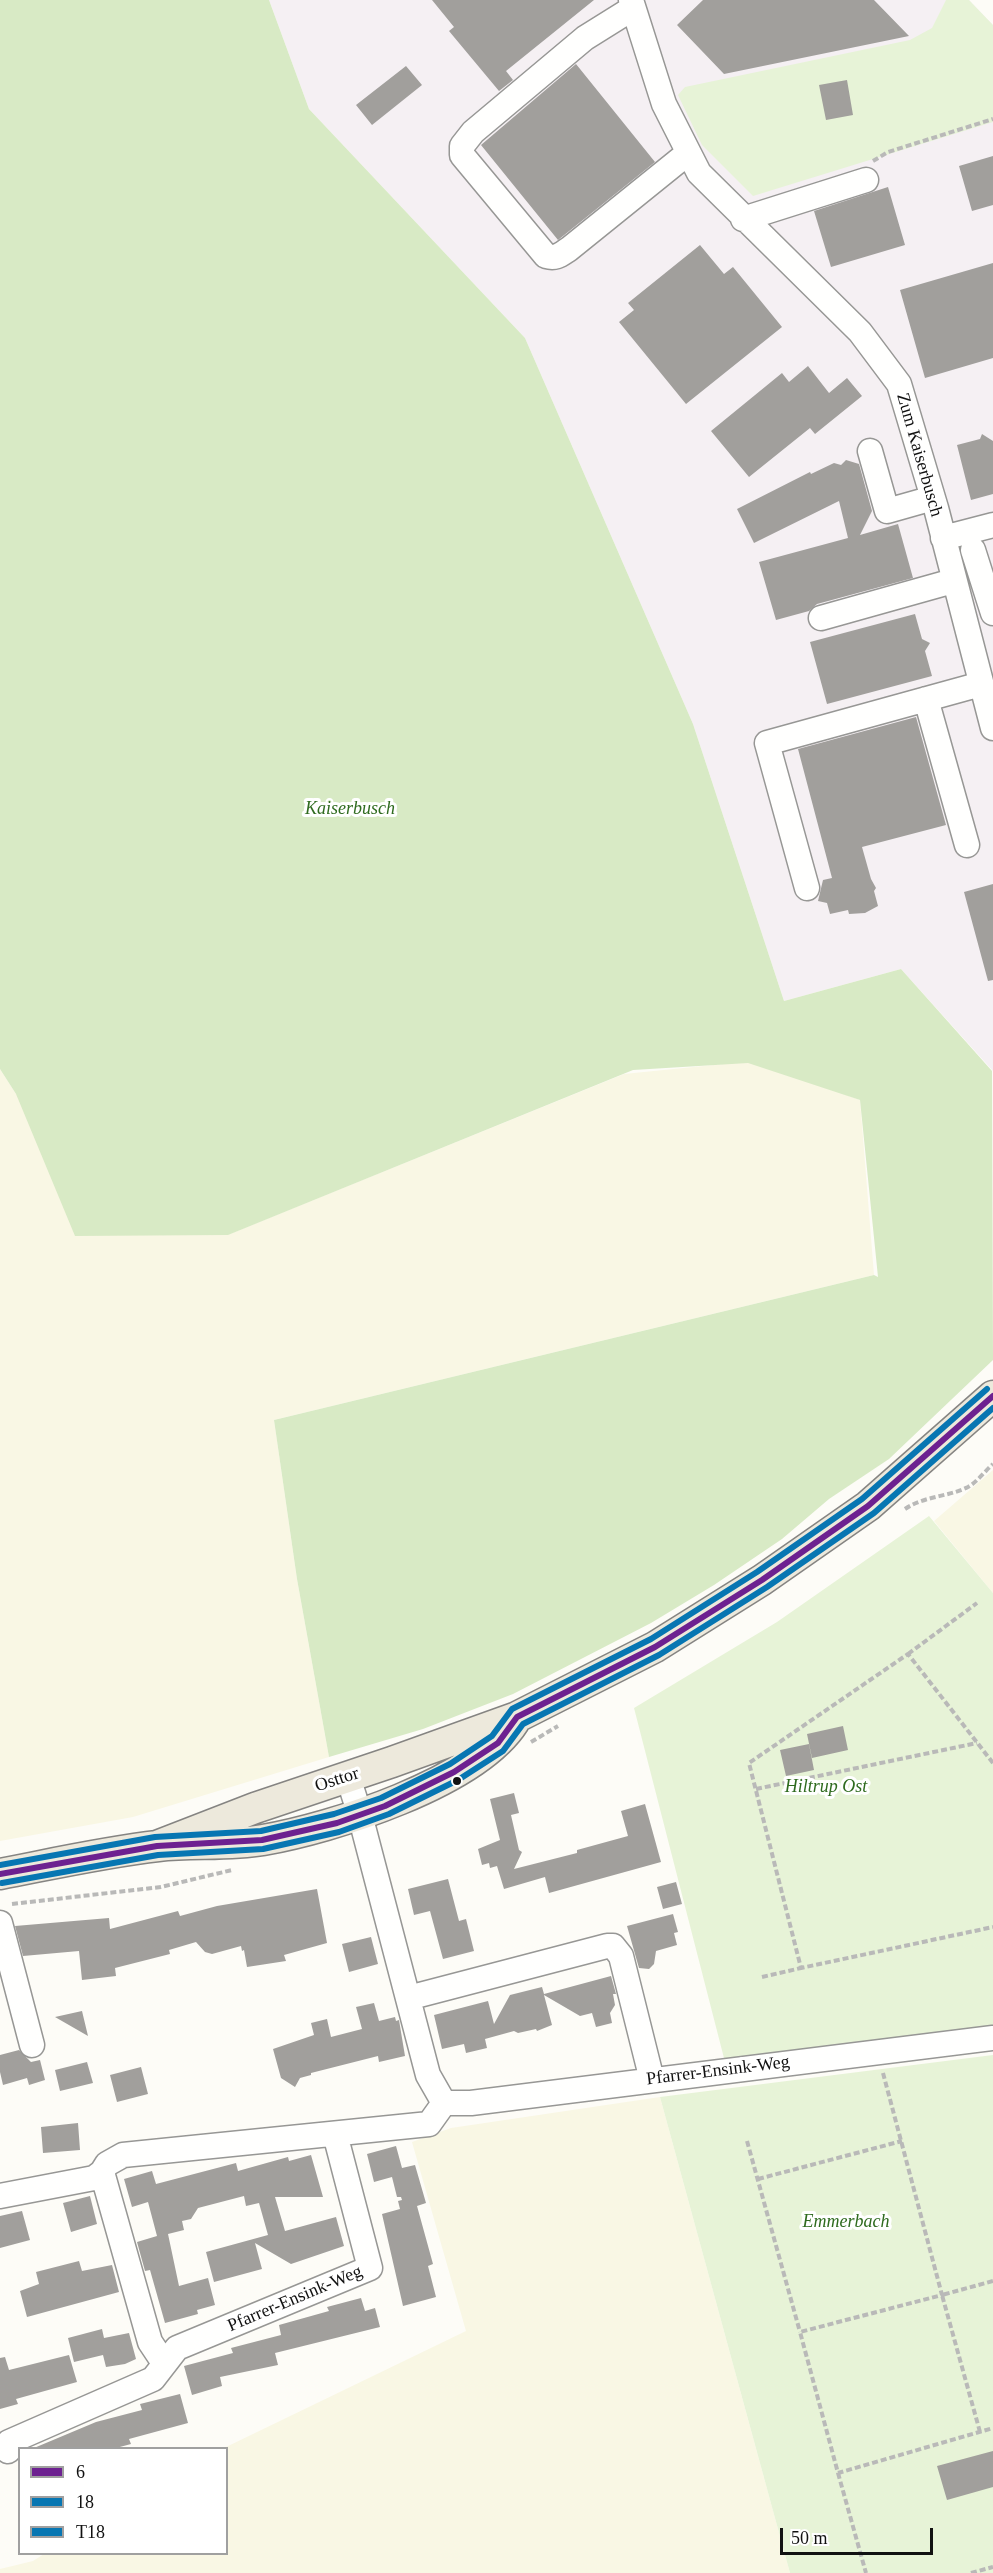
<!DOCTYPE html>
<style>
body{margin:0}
#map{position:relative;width:993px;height:2573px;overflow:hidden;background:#fdfcf7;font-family:"Times New Roman",serif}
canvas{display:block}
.legend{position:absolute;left:18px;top:2447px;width:210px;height:108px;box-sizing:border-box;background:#fff;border:2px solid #a0a0a0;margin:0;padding:8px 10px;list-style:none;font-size:18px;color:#111}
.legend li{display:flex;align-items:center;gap:12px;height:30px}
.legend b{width:30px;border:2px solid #a0a0a0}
.scale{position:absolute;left:780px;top:2528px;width:153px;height:27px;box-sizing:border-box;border:3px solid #111;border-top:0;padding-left:8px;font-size:18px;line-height:21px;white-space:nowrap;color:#111;-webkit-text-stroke:4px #fff;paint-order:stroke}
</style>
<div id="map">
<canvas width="993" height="2573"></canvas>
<ul class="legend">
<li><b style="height:8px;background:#6d2190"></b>6</li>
<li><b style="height:8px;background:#0776b2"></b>18</li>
<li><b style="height:8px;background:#0776b2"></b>T18</li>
</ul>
<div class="scale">50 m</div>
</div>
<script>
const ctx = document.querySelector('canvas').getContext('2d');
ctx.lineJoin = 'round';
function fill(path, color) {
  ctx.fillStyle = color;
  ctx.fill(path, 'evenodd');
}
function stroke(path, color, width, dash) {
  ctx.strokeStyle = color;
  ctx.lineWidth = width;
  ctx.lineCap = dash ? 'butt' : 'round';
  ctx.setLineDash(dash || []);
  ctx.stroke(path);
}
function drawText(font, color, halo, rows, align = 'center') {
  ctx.font = font + ' "Times New Roman",serif';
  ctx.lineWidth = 6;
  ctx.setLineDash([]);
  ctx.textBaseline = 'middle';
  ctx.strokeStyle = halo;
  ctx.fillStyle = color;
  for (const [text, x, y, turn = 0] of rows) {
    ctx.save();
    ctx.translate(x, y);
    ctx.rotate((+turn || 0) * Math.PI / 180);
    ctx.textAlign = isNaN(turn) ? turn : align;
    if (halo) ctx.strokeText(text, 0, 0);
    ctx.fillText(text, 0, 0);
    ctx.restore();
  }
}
fill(new Path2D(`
 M 269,0 L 969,0 L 993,25 L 993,1071 L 901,969 L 784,1001 L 693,724 L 525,338 L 309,109 Z`), '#f5f0f3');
fill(new Path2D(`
 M 753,1061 L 860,1100 L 874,1275 L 274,1420 L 297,1579 L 329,1757 L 133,1817 L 0,1841 L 0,1069 L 16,1094 L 227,1235 L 624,1074 Z
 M 993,1470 L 993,1593 L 934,1521 Z
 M 660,2097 L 790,2573 L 0,2573 L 0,2569 L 33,2561 L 44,2554 L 226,2554 L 226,2448 L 224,2448 L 466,2331 L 412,2142 L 451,2128 Z`), '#f9f7e4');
fill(new Path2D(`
 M 946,0 L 969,0 L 993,25 L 993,122 L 753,196 L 702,145 L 678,95 L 685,87 L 910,40 L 932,28 Z
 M 929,1516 L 993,1593 L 993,2029 L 725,2062 L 634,1708 L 777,1622 Z
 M 993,2055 L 993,2573 L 790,2573 L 660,2097 Z`), '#e7f3d7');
fill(new Path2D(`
 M 0,0 L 269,0 L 309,109 L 525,338 L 693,724 L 784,1001 L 901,969 L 992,1071 L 993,1360 L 889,1459 L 829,1499 L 782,1539 L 714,1585 L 651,1623 L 513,1694 L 423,1729 L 329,1757 L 297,1579 L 274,1420 L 874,1275 L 878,1277 L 860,1100 L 748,1063 L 633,1070 L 228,1235 L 75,1236 L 16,1094 L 0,1069 Z`), '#d8eac5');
fill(new Path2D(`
 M 432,0 L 594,0 L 506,71 L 513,80 L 499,91 L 449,31 L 454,27 Z
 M 703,0 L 874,0 L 909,36 L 724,74 L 677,25 Z
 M 576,64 L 655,162 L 558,240 L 481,145 Z
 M 406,66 L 422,85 L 372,125 L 356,105 Z
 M 847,80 L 853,115 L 826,120 L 819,85 Z
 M 993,156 L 993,205 L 972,211 L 959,166 Z
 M 888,187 L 905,245 L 831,267 L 814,211 Z
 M 700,245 L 724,274 L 733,267 L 782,327 L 686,404 L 619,322 L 634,310 L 628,303 Z
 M 993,263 L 993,358 L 925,378 L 900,290 Z
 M 808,366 L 829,393 L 847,378 L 862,396 L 815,434 L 810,428 L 749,477 L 711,431 L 782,373 L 789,382 Z
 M 982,434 L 993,441 L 993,494 L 971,500 L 957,445 L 980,439 Z
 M 846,460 L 859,464 L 872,511 L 860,535 L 898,524 L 913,578 L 817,604 L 809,611 L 776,620 L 759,562 L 848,538 L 839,501 L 754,543 L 737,509 L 810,472 L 811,474 L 834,463 L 841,465 Z
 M 915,614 L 922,639 L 930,643 L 925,651 L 932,676 L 827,704 L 810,642 Z
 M 916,717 L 946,825 L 862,847 L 871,879 L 876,888 L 874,891 L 878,906 L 865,913 L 849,914 L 848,910 L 830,914 L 827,903 L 818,901 L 823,880 L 832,878 L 798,749 Z
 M 993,884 L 993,980 L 988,981 L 964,892 Z
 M 843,1726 L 848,1750 L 812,1758 L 807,1734 Z
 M 809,1744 L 814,1770 L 786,1776 L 780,1750 Z
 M 514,1793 L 519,1813 L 511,1815 L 519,1850 L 522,1852 L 514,1869 L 577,1853 L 577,1850 L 628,1836 L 621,1811 L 645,1804 L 661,1862 L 549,1893 L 545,1877 L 504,1889 L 497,1866 L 490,1868 L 489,1863 L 482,1865 L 478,1849 L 500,1840 L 490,1799 Z
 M 448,1879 L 459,1921 L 466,1919 L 474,1951 L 443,1959 L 430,1911 L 414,1915 L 408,1889 Z
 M 676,1882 L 682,1904 L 663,1909 L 657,1887 Z
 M 317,1889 L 327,1943 L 284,1955 L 286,1961 L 247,1967 L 244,1950 L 242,1951 L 241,1946 L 212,1954 L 205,1952 L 196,1942 L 169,1950 L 170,1954 L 115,1968 L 116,1976 L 82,1980 L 79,1951 L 23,1956 L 15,1926 L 109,1918 L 110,1929 L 178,1911 L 180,1916 L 217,1906 Z
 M 673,1914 L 678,1932 L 674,1933 L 677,1945 L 656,1951 L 654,1964 L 649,1969 L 639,1968 L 627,1926 Z
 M 371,1937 L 378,1964 L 349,1972 L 342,1944 Z
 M 611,1976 L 616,1994 L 613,1994 L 615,2005 L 610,2013 L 612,2023 L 596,2027 L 592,2013 L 580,2016 L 544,1995 L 552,2025 L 537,2031 L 536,2029 L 518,2033 L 514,2031 L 485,2039 L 487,2048 L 466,2053 L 464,2044 L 442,2049 L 434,2015 L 488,2001 L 494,2024 L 510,1995 L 542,1987 L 544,1994 Z
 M 374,2003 L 379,2021 L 395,2017 L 396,2021 L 399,2020 L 405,2056 L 379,2062 L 378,2056 L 311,2073 L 311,2075 L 300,2078 L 295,2087 L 281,2078 L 273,2049 L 314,2035 L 311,2023 L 327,2019 L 331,2037 L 362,2029 L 356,2007 Z
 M 82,2011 L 88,2036 L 55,2017 Z
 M 19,2050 L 31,2062 L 40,2060 L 45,2080 L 29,2085 L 27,2078 L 3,2085 L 0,2072 L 0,2055 Z
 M 87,2062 L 93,2083 L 60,2091 L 55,2070 Z
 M 141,2067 L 148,2094 L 117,2102 L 110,2075 Z
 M 78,2123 L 80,2150 L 43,2153 L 41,2127 Z
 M 396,2146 L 402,2168 L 415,2165 L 426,2203 L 417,2206 L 433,2264 L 428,2266 L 436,2297 L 403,2306 L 382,2214 L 400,2209 L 398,2201 L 402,2200 L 401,2197 L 397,2197 L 392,2177 L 374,2182 L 367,2154 Z
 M 311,2155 L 323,2197 L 275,2197 L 285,2231 L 336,2217 L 344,2246 L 291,2264 L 255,2243 L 262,2269 L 214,2282 L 206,2252 L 268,2235 L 259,2203 L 246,2206 L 244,2196 L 198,2208 L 191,2219 L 182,2221 L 184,2230 L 168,2234 L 179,2286 L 208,2278 L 215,2305 L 197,2310 L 198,2314 L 165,2323 L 150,2270 L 145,2271 L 137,2242 L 157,2236 L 148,2202 L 132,2207 L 124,2179 L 152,2171 L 156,2184 L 236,2163 L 238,2171 L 288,2157 L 289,2161 Z
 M 90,2196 L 97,2224 L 71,2232 L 63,2203 Z
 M 22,2211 L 30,2240 L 0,2248 L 0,2216 Z
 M 79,2261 L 82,2271 L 112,2265 L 119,2292 L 27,2317 L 20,2291 L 39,2284 L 36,2272 Z
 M 361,2298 L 365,2311 L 375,2308 L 380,2327 L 275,2353 L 278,2365 L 220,2377 L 222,2386 L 192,2395 L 184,2366 L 233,2353 L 231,2348 L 281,2335 L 279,2325 L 329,2311 L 327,2307 Z
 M 102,2329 L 104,2338 L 129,2333 L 136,2359 L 125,2364 L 106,2367 L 103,2355 L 74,2362 L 68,2338 Z
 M 69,2355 L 77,2382 L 16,2399 L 18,2404 L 0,2409 L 0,2358 L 5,2357 L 9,2370 Z
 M 180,2394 L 188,2423 L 129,2439 L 131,2444 L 116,2448 L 34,2448 L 96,2422 L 142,2410 L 140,2404 Z
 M 993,2451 L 993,2487 L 947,2500 L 937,2466 Z`), '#a19f9c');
const minor = new Path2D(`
 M 631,0 L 664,104 L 699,173 L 860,332 L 899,384 L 936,508 L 993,728
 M 633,8 L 585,38 L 473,132 L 462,146 L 462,155 L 546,256 C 557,259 561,254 569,249 L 688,153
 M 743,219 L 866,180
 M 870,451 L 887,511 L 933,498
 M 943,538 L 993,525
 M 973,550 L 993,613
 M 821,618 L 953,581
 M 926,699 L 967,845
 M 807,888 L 767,743 L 981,684
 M 348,1777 L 360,1815 L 428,2075 L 444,2103
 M 0,1923 L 32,2045
 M 408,1998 L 607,1946 L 613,1946 L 621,1956 L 652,2080
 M 444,2103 L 471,2103 L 993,2038
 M 0,2196 L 94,2178 L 102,2172
 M 164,2363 L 150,2342 L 102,2172 L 107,2164 L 123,2155 L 429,2124 L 444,2103
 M 8,2451 L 9,2442 L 153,2379 L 177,2348 L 370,2268 L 335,2134`);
const major = new Path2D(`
 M 157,1846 L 255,1808 L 392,1762 L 517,1717 L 655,1647 L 762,1580 L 868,1506 L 993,1396
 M 0,1874 C 52,1864 105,1852 158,1846 C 193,1842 228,1846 263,1840 C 332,1828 475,1783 514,1722`);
stroke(minor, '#979795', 27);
stroke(major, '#858482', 33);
stroke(new Path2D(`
 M 873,161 L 888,152 L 993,119
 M 905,1509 C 924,1496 948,1497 968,1487 C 977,1482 985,1471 993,1464
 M 908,1654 L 977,1603
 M 531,1742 L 558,1726
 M 993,1763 L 908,1654 L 749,1763 L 801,1968 L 993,1927
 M 756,1789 L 977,1743
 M 12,1904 L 161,1887 L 232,1870
 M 762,1977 L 801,1968
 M 883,2073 L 942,2295 L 800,2332 L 838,2473 L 993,2428
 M 747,2141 L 800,2332
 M 758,2179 L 902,2141
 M 980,2432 L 942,2295 L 993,2281
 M 838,2473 L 866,2573
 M 971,2573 L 993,2567`), '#b9b9b8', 4, [6, 3]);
stroke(minor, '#fffffe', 24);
stroke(major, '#ede9dc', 30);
stroke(new Path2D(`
 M 0,1874 L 157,1846 L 262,1840 L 337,1823 L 385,1806 L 454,1772 L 498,1743 L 517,1717 L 655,1647 L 762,1580 L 868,1506 L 993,1396`), '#6d2190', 6);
stroke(new Path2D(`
 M 2,1883 L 158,1855 L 263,1849 L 339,1832 L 389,1814 L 458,1780 L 503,1751 L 523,1724 L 659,1655 L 767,1587 L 874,1513 L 993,1408`), '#0776b2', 6);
stroke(new Path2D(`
 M 0,1865 L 155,1837 L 261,1831 L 334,1814 L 381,1798 L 450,1764 L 492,1736 L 512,1709 L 651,1639 L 757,1572 L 862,1499 L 987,1389`), '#0776b2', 6);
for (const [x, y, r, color] of [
 [457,1781,5,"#111"]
]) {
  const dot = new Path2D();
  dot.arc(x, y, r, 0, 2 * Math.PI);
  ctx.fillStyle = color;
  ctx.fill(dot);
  stroke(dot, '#fff', 2);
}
drawText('18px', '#111', '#fff', [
 ["Zum Kaiserbusch",919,455,74],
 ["Osttor",337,1780,-18],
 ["Pfarrer-Ensink-Weg",718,2071,-7],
 ["Pfarrer-Ensink-Weg",295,2299,-23]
]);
drawText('italic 18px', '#2f6b1f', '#fff', [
 ["Kaiserbusch",350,809],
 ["Hiltrup Ost",826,1787],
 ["Emmerbach",846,2222]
]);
</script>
